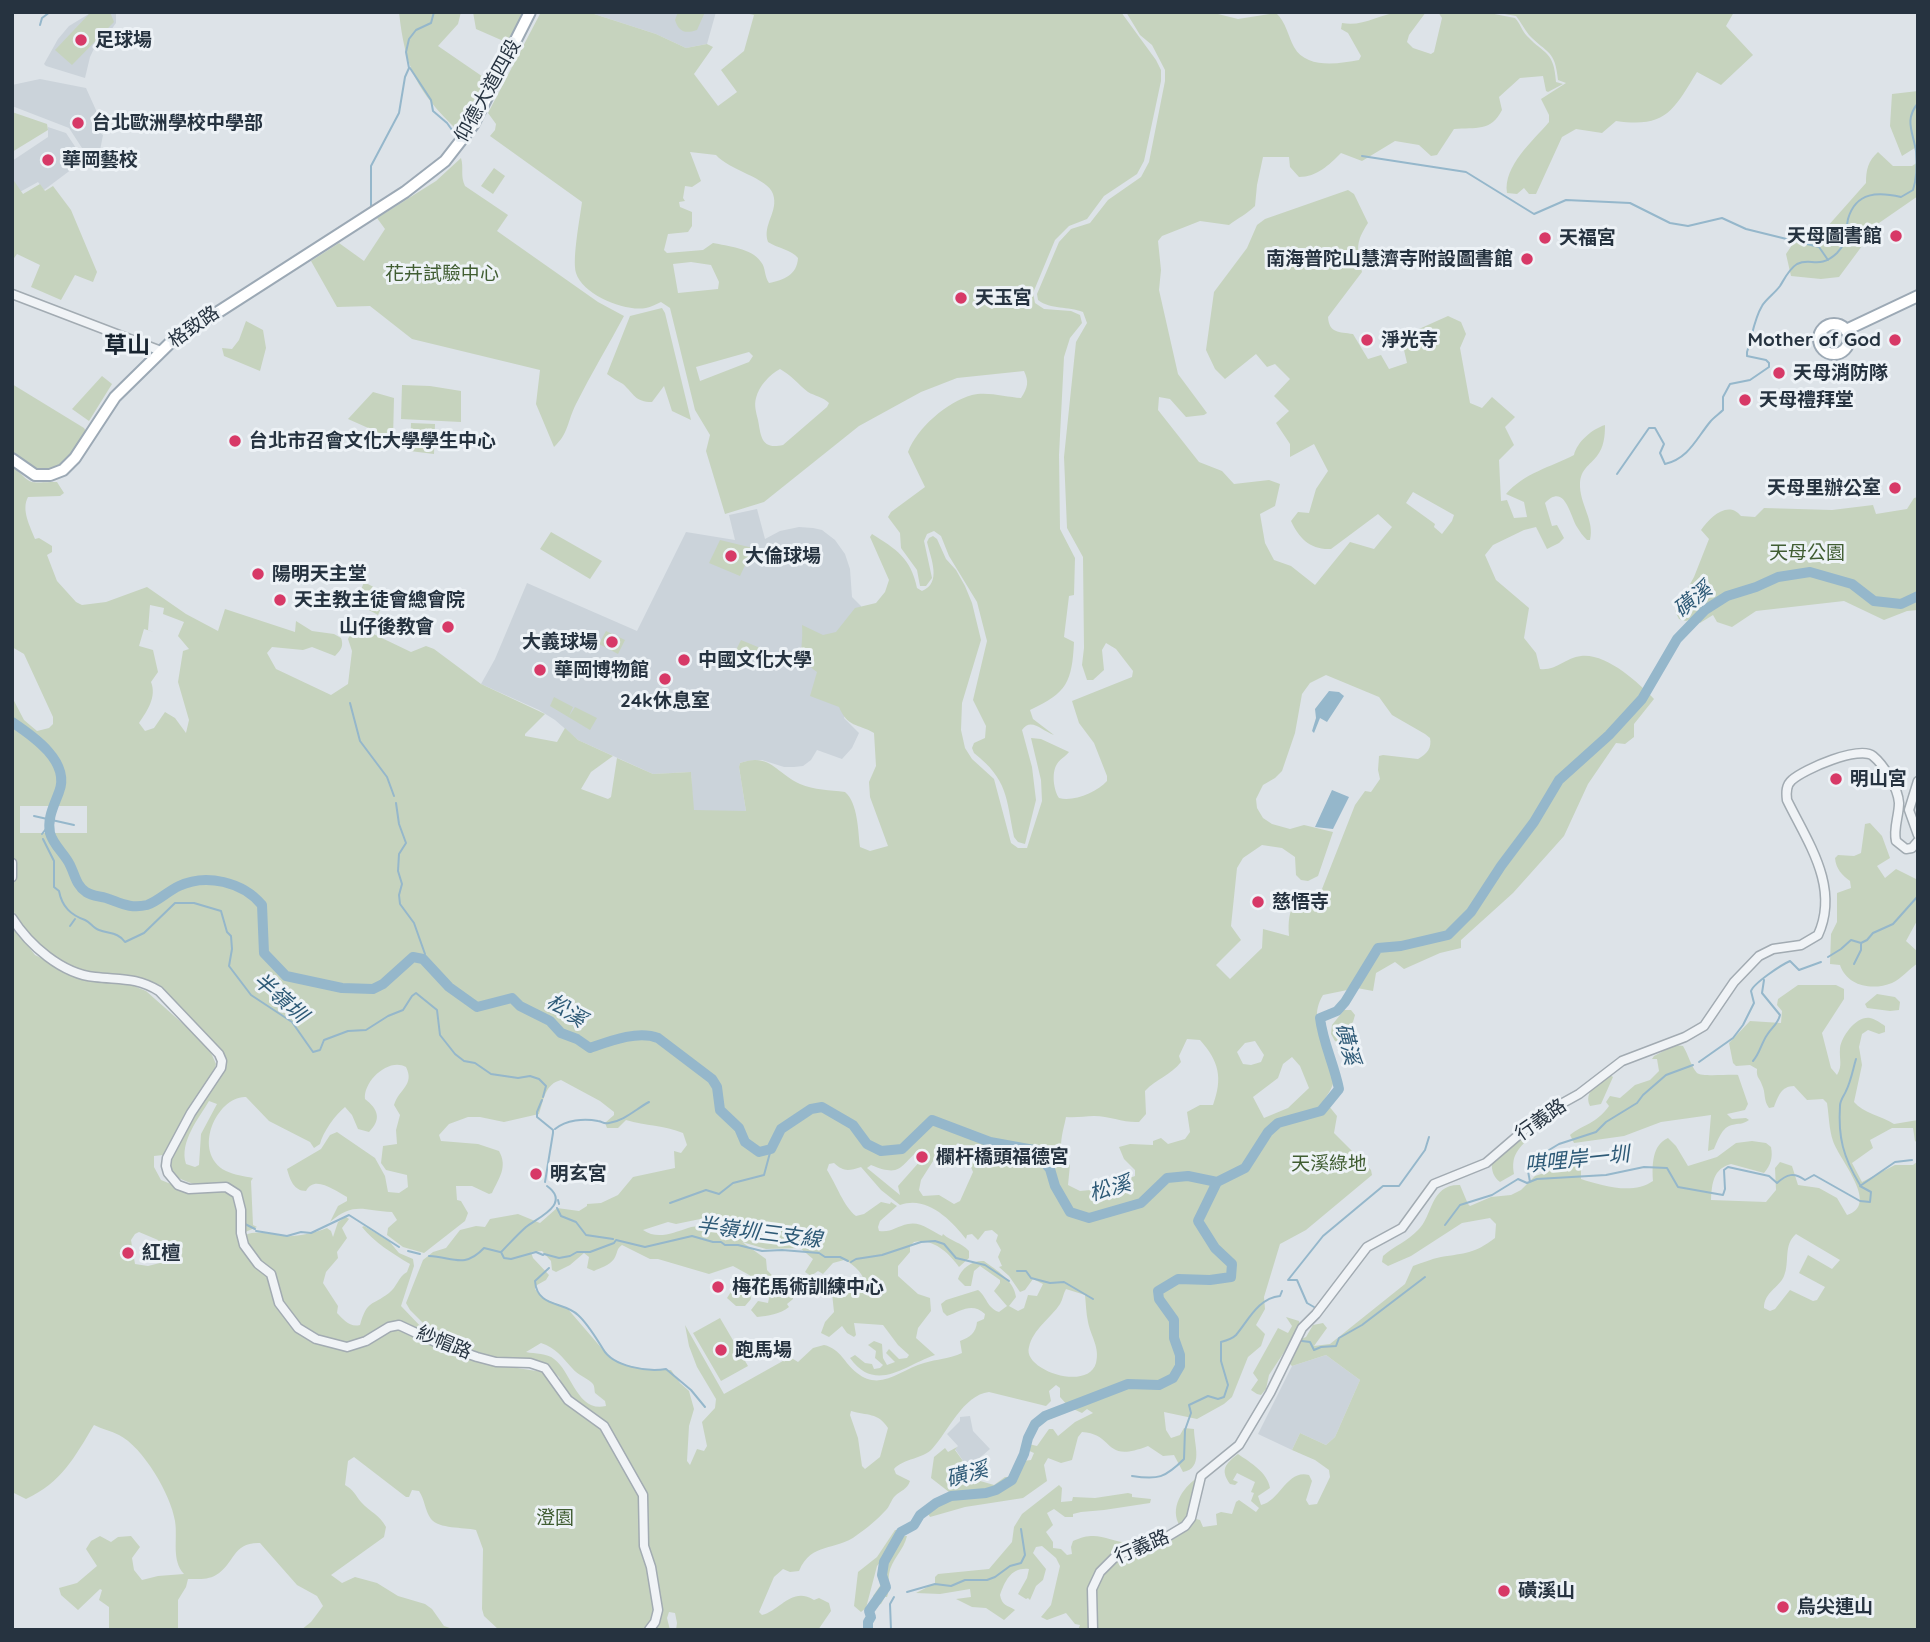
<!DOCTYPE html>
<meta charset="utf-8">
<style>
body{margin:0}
#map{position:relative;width:1930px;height:1642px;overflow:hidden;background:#dde3e8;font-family:Quicksand,sans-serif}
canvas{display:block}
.frame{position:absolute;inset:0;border:14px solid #263340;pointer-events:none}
</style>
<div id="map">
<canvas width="1930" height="1642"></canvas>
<div class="frame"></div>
</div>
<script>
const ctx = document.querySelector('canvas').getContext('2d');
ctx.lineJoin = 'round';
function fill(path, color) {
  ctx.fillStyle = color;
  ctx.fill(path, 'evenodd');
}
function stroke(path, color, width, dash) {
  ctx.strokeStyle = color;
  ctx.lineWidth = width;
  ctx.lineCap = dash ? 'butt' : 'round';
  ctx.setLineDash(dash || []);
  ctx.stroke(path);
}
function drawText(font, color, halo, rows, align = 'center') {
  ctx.font = font + ' Quicksand,"Noto Sans TC",sans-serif';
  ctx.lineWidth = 6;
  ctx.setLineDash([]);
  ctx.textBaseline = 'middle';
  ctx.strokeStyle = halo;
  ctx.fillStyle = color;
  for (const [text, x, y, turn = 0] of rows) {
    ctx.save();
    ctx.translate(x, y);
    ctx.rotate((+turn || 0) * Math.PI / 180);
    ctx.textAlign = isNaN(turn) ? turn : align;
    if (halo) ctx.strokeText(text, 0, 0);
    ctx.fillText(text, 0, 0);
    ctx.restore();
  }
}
fill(new Path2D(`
 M 92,12 L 116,12 L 116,23 L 106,37 L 100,36 L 90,57 L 85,78 L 46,66 L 44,64 L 58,39 L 69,26 Z
 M 588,12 L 716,12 L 707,44 L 686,48 L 656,34 Z
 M 40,79 L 86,88 L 100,119 L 97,131 L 103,135 L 97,166 L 93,165 L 69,128 L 12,106 L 12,85 Z
 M 48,127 L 66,133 L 84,160 L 44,190 L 38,182 L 18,193 L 12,184 L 12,161 L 48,137 Z
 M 757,509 L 765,539 L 780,531 L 799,527 L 813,528 L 822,530 L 835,540 L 845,554 L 850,569 L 852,597 L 861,606 L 873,660 L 844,718 L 859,733 L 852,748 L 842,759 L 817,750 L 811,760 L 803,766 L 794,767 L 784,767 L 762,760 L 747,761 L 740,763 L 739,767 L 746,811 L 693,811 L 691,772 L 653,774 L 578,740 L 555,720 L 539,710 L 481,684 L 495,659 L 527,583 L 637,631 L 686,532 L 735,540 L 729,515 Z
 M 1326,1355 L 1360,1380 L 1335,1437 L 1326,1445 L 1300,1433 L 1292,1450 L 1258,1434 L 1292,1366 Z
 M 970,1416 L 973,1431 L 990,1449 L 968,1468 L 955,1449 L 958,1446 L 947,1434 L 960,1421 L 960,1417 Z`), '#cbd3da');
fill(new Path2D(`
 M 110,12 L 114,22 L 72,65 L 55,50 L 90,13 Z
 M 399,12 L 461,12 L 458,24 L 438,46 L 489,81 L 472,112 L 457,130 C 417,91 405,68 399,12 Z
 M 473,12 L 525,12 L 508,43 L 476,29 Z
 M 541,12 L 588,12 L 656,34 L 686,48 L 707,44 L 713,47 L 694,74 L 718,106 L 737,92 L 721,70 L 744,51 L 754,15 L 740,12 L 1121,12 L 1156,60 L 1161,70 L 1161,81 L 1144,161 L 1137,174 L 1104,196 L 1087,219 L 1069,226 L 1055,240 L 1033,293 L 1035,303 L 1044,309 L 1071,311 L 1080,315 L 1082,323 L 1070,338 L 1064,357 L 1059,455 L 1060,529 L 1075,558 L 1074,595 L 1069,596 L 1064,637 L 1074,642 C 1072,682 1067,693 1030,710 L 1033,719 L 1054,735 C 1042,731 1031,717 1022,730 L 1032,767 L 1036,800 L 1025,844 L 1018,842 L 1014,837 C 1006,797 1008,780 974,753 L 972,748 L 974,743 L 985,738 L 986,726 L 973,700 L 987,641 L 977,602 L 949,556 L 941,536 L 934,531 L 927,534 L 924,541 L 932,578 L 926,586 L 920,586 L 917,570 L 901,548 L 900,533 L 888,517 L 891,512 L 925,487 L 908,452 C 917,428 947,402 972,395 C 986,391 1007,397 1021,398 C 1028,387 1029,382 1024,371 L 957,378 L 921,392 L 859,426 L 764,502 L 725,514 L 706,451 L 710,435 L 695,410 L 670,308 L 661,302 C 656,304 651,307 646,308 C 625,312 583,295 576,273 C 572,259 580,218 582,202 L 490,136 L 495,130 L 496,124 L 488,113 ZM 690,152 L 716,155 C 729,170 768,178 773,194 C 779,212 762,224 768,242 C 777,248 792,250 798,258 C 797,275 784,280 769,283 C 764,276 766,268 761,262 C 752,248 727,246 713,243 L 703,250 L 667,253 L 664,250 L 668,234 L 688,232 L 692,226 L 692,212 L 680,207 L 679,202 L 685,201 L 683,198 L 685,186 L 692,187 L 701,181 ZM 691,262 L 711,265 L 719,282 L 718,289 L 678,293 L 673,264 ZM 749,352 L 753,356 L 749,362 L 700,381 L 696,367 ZM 780,369 C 791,375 798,384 808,392 C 815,396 823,397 829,403 L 827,407 L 783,445 C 761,450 761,436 758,420 C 756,412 754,405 756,398 C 759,386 770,374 780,369 Z
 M 678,12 L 705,12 L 697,30 C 685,34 679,32 675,20 Z
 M 1126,12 L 1210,12 L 1238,19 L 1276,13 C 1286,22 1288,36 1294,47 C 1306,69 1338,64 1359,60 L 1361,56 L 1348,33 L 1341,29 L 1342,23 C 1362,27 1379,15 1398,12 C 1407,11 1417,12 1426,12 L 1409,35 L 1407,42 L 1413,48 L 1431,54 L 1434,52 L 1442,18 L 1438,12 L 1484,12 L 1515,18 C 1520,23 1522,31 1527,36 C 1545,55 1554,51 1556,82 L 1563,84 L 1548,92 L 1546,91 L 1543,76 L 1520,78 L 1499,97 L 1502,110 C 1491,132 1476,127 1454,129 L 1437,155 L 1431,156 L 1419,145 L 1395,141 L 1362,161 L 1341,153 C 1329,165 1317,177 1299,177 L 1290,167 L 1289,157 L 1263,157 L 1257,185 L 1255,206 C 1247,214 1238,218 1229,225 L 1200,221 L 1162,236 L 1158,241 L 1161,270 L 1159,290 L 1178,374 L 1207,413 L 1204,415 L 1186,417 L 1170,399 L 1159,397 L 1158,410 L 1199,462 L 1222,471 L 1234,484 L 1269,480 L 1280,484 L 1275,506 L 1260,514 L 1265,543 L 1274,560 L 1291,566 L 1315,585 L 1350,542 L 1374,549 L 1392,527 L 1378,514 L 1331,549 C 1310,550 1299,538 1291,521 L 1298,512 L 1309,513 L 1316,489 L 1328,471 L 1314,444 L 1290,457 L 1290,444 L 1276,423 L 1289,411 L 1274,396 L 1290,379 L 1275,364 L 1267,367 L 1256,354 L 1225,379 L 1215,369 L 1206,350 L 1214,292 L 1247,248 L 1257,225 L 1265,219 L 1348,190 L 1354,194 L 1368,223 C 1355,243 1357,249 1362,272 L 1328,317 C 1329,333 1339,332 1353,334 L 1368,359 L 1381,355 L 1389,369 L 1407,363 L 1401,337 L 1448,316 L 1461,322 L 1466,334 L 1460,348 L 1470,403 L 1482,408 L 1492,397 L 1515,417 L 1505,427 L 1514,445 L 1499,460 L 1501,501 L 1507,500 L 1514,518 L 1527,517 L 1524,502 L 1506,494 C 1524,473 1551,467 1574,455 C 1577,442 1592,429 1605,425 C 1605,436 1604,447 1597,456 C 1589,466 1581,469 1580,483 C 1579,504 1595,520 1590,540 L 1587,540 C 1583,536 1580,532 1577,527 C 1570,516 1565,482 1545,503 L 1552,526 L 1557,525 L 1564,538 L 1559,543 L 1547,549 L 1536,527 L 1524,530 L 1493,545 L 1485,555 L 1496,580 L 1529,608 L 1524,638 L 1536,653 L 1540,669 C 1556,671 1565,658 1581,656 C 1606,653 1638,682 1654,699 L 1634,724 L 1634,737 L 1625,744 L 1616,743 L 1588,784 L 1564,836 L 1513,893 L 1461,940 L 1461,948 L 1440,953 L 1404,969 L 1395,962 L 1376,973 L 1373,991 L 1357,988 L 1323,995 C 1303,1028 1339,1052 1334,1080 C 1333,1087 1328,1094 1324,1100 L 1337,1116 L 1334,1133 L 1371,1170 L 1372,1175 L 1306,1230 L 1280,1244 L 1264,1297 L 1265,1309 L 1256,1325 L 1265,1334 L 1261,1346 L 1248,1357 L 1232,1397 L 1224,1404 L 1197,1419 L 1164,1412 L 1166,1430 L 1171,1438 L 1180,1435 L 1184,1428 L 1194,1429 C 1194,1445 1204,1468 1183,1472 L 1174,1455 L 1163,1456 L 1148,1446 C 1102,1464 1116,1434 1082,1432 L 1078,1437 L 1072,1460 L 1061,1463 L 1048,1458 L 1044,1465 L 1047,1481 L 1023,1498 L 965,1507 L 930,1517 L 927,1512 L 949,1492 L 931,1478 L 934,1457 L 945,1448 L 948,1452 L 957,1447 L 955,1450 L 968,1468 L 967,1475 L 970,1478 L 994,1485 L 1005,1477 L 1011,1477 L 1023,1461 L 1031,1460 L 1034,1453 L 1025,1449 L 1025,1443 L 1037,1446 L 1049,1429 L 1053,1429 L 1058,1436 L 1075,1422 L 1093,1413 L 1087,1409 L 1082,1413 L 1069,1407 L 1060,1397 L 1060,1388 L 1056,1385 L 1049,1391 L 1051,1401 L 1046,1406 L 989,1392 C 963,1395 948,1432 932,1449 C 923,1459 904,1458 894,1469 L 896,1474 L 910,1481 C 907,1490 901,1490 895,1496 C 891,1500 890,1506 886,1510 C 878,1519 867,1528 857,1535 C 835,1552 812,1541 799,1571 L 790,1572 L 783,1569 L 774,1577 L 759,1612 L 762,1615 C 781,1610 792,1586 814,1600 L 819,1598 L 829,1603 L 831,1611 L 818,1630 L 676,1630 L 677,1623 L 675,1613 L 669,1612 L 667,1618 L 670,1630 L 499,1630 L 484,1616 L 482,1609 L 483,1549 L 476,1530 C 463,1527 439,1529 431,1519 C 425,1511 425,1500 419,1491 L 412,1490 L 409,1497 L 406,1497 L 354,1457 L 348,1461 L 345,1485 C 354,1490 355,1495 361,1502 C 370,1512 380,1515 386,1527 L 384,1537 L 331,1575 L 342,1583 L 355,1577 L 377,1583 L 398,1596 L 425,1604 L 432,1609 L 444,1626 L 456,1630 L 301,1630 L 311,1622 L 323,1606 L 317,1596 L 297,1585 L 260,1543 C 232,1542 235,1564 216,1575 C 208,1580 197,1579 188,1579 L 186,1587 L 178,1600 L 178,1630 L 109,1630 L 109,1607 L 99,1600 L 102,1590 L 100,1589 L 78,1610 L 61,1595 L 59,1588 L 77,1583 L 97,1566 L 86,1549 L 91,1541 L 100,1536 L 111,1542 L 118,1537 L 131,1536 L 140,1547 L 132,1558 L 134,1570 L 142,1580 L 158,1576 L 184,1574 C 171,1560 178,1539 175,1521 C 171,1495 143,1447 119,1435 C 111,1431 102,1429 94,1425 C 74,1458 62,1482 26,1499 L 12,1492 L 12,925 L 35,955 L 73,974 L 119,980 L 146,991 L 208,1046 L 216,1064 L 214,1073 L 171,1145 L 163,1155 L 154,1156 L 154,1167 L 161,1180 L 188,1191 L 224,1189 L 237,1198 L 239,1233 L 269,1275 L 276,1303 L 321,1344 L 347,1350 L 395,1329 L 401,1329 L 441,1346 L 517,1368 L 543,1372 L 603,1427 L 641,1495 L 645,1545 L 644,1494 L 606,1425 L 566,1393 L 559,1377 L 546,1366 L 500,1360 L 442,1342 L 410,1310 L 406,1303 L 423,1260 L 433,1252 L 446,1248 L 460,1230 L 476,1226 L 485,1227 L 490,1219 L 518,1214 L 540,1223 L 557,1208 L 579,1211 L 587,1206 L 587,1204 L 601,1203 L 618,1195 L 633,1177 L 675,1168 L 674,1151 L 681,1153 L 687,1145 L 683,1133 C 664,1125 646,1126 626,1120 L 618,1128 L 607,1128 L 605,1123 L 614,1115 L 614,1112 L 600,1101 L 561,1080 C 545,1084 544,1099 539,1114 L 504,1122 L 480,1117 L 468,1117 L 449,1124 L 439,1135 L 441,1141 L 478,1144 L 499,1151 C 508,1167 499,1178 492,1193 L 489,1194 L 472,1186 L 456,1186 L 457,1200 L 461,1201 L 468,1213 L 465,1221 L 424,1253 L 403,1247 L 387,1235 L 388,1228 L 397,1220 L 392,1212 C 364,1211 354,1201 330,1222 L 338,1206 L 347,1201 L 347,1197 C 336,1191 314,1174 306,1191 C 294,1191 290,1180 287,1169 L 321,1149 L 330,1135 L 337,1132 L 375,1158 L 385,1176 L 388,1192 L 399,1193 L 408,1187 L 407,1175 L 386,1170 L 381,1163 L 383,1146 L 397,1144 L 396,1130 L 400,1115 L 394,1105 C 399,1089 415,1085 406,1067 C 389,1057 363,1081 365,1099 C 378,1109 382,1119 369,1132 L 358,1129 L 352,1115 L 345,1107 C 335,1115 323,1132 320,1144 L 314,1148 L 310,1142 L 269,1121 L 246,1097 C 218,1095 190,1152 226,1171 C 234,1175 244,1176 253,1178 L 251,1181 L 253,1225 L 257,1227 L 243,1233 L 240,1192 C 226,1179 210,1187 194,1184 C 187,1182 179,1178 172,1175 L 166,1159 L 177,1150 L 210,1087 L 223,1073 L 225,1062 C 209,1043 169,988 148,981 C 131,975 111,978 94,975 C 68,969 24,942 15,916 C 10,900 15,879 17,862 L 12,856 L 12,697 L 24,720 L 37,731 L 49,728 L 53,724 L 53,717 L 24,654 L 12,647 L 12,465 C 34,487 27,482 57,482 L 64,493 L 60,496 L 28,497 C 21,510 30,526 35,539 L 39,538 L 52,546 L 52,552 L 47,555 L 57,581 L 76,602 L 82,605 L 106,602 L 147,587 L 186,614 L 218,631 L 225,609 L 295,632 L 296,621 L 312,631 L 334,634 L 341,638 C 344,646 341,650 335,656 L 312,647 L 303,650 L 272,647 L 267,653 L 276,669 L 331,695 L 348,684 L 352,651 L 348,639 L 352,631 L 363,629 L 411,652 L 426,646 L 434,649 L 481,684 L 545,714 L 525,734 L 525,736 L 557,742 L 565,728 L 578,740 L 613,756 L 591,772 L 581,789 L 608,799 L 611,797 L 617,758 L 653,774 L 691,772 L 694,810 L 746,811 L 739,767 L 740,763 C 770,752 776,773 800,784 C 814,790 830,790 845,792 C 858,803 858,831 860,847 L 870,851 L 888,846 L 870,797 L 869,782 L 876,766 L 874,733 C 857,723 848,728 839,707 L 810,696 L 817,672 C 794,655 804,650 802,625 L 823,635 L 836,632 L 855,608 L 876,603 L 885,592 L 889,580 L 870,537 L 872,534 C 896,549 911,558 917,588 L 922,591 C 942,583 931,559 927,542 L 929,538 L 933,536 L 937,539 L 946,559 L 956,570 L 965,586 L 972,603 L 981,640 L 962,703 L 961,730 L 965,748 L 972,759 L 994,779 L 1011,843 L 1018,848 L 1027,848 L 1042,801 L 1041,780 L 1031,738 L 1041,739 L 1069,752 C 1065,757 1060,759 1057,764 C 1051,773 1054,791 1059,798 C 1074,802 1097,792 1107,781 L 1107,776 L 1094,743 L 1079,723 L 1072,701 L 1132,677 L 1133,671 L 1116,649 L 1106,643 L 1102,650 L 1104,670 L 1093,680 L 1087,680 L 1082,665 L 1084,648 L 1083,557 L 1067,528 L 1064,457 L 1076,342 L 1087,323 L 1083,312 C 1068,306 1051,310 1038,300 L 1037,294 L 1059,242 L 1071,229 L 1090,223 L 1108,200 L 1141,177 L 1149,162 L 1165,81 L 1165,70 L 1152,45 L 1140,35 ZM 1413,492 L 1454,515 L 1452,521 L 1442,534 L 1434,527 L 1435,524 L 1406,503 ZM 150,605 L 164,608 L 163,614 L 184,622 L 178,636 L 189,649 L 183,651 L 178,682 L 189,720 L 186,733 L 175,718 L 165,712 L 154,728 L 145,731 L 139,723 C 147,711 157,697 151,682 L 158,672 L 153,650 L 139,646 L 144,629 L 154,632 L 148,630 ZM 1326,675 L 1379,697 L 1392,715 L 1425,734 L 1430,738 C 1432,748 1427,754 1418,759 L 1383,755 L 1379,756 L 1378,770 L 1380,779 L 1371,792 L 1365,791 L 1355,805 L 1322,889 C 1294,899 1287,906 1289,936 L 1263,929 L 1262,948 L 1230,979 L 1216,965 L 1241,940 L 1231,926 L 1237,868 L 1243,858 L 1262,845 L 1282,848 L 1295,857 L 1296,875 L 1301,880 L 1308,881 L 1318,876 L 1333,832 L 1304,825 L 1290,829 L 1272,824 L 1263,818 L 1257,808 L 1256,799 L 1263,785 L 1275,778 L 1282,771 L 1295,733 L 1302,694 L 1310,683 ZM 87,806 L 87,833 L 20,833 L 20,806 ZM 1187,1039 L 1200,1040 C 1219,1061 1223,1078 1213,1105 L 1200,1105 L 1187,1112 L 1190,1132 L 1185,1139 L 1168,1144 L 1161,1138 L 1153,1141 L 1153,1145 L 1130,1144 L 1119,1147 L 1124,1159 L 1135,1170 L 1135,1176 L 1101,1189 L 1080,1191 L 1068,1185 L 1070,1165 C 1055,1153 1063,1133 1066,1117 C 1076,1118 1085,1116 1094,1116 C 1110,1116 1124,1123 1139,1122 L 1146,1114 L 1145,1091 C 1156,1079 1171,1075 1181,1062 L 1179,1056 ZM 1255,1041 L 1264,1055 L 1261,1062 L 1251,1065 L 1243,1064 L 1237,1052 L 1245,1043 ZM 1292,1057 L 1300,1066 L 1309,1088 L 1288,1108 L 1264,1118 L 1253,1097 L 1278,1078 L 1283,1064 ZM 209,1101 L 217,1104 L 201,1134 L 199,1165 L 195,1167 L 186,1164 C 179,1142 199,1118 209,1101 ZM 958,1143 L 962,1146 L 973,1172 L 960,1201 L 954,1204 L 939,1195 L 923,1196 L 919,1190 L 921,1180 L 935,1158 L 947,1154 ZM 921,1149 L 921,1160 L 898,1186 L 900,1195 L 867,1168 L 871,1165 C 904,1179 900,1163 921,1149 ZM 834,1163 C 844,1172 848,1171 861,1167 L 881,1190 L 900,1205 C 927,1195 951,1220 966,1239 L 967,1235 L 972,1234 L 978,1240 L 985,1231 L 992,1230 L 998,1235 L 996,1241 L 1001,1250 L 998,1257 L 1002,1266 L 999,1267 L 1009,1276 L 1020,1292 L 1025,1290 L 1033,1279 L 1043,1284 L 1037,1296 L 1028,1295 L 1024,1308 L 1018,1311 L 1009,1306 L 1016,1297 C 1014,1280 996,1270 984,1261 C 973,1260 961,1268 958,1279 L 965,1286 L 971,1286 L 974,1271 L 980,1266 L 1000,1280 L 1000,1283 L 994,1291 L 1007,1306 L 999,1312 C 987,1308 987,1297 978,1290 L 946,1300 L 941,1304 L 943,1312 L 947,1316 C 961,1311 972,1302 985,1314 L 984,1319 L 977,1322 C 976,1333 970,1337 960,1341 L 962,1353 C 949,1359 937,1359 924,1363 C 901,1369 881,1392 857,1373 C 844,1363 841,1349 824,1345 L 813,1348 L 798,1362 L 790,1357 L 724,1394 L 685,1325 L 689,1346 L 697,1367 L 716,1399 L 715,1408 L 702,1422 L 707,1446 L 704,1451 L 697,1449 L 690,1465 L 687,1461 L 689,1426 L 694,1409 L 689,1391 L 680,1383 L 671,1370 L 648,1370 L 626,1365 L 610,1358 L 567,1308 L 542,1298 L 535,1289 L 537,1285 L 546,1280 L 549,1275 L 533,1258 L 531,1252 L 542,1251 L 551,1261 L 552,1270 L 556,1272 L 570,1265 L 584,1253 L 589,1257 L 587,1268 L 594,1271 C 600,1268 610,1265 614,1259 C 618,1253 616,1249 622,1245 L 650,1259 L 658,1259 L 709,1274 L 733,1266 L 751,1276 L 760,1291 L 759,1295 L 769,1298 L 768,1303 L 758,1301 L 751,1310 L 757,1317 C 768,1316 780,1314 789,1307 L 787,1304 L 793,1299 L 794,1287 L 783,1287 L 767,1270 L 766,1259 L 742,1242 L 766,1249 L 800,1248 L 813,1259 L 805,1272 L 811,1276 L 818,1271 L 823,1274 L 833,1263 L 844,1260 C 856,1265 864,1275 867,1288 L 859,1293 L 837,1284 L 832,1293 L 834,1312 L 825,1322 L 821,1333 L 829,1337 L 842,1326 L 847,1333 L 854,1337 L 856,1335 L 854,1323 L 883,1325 L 898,1345 L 909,1355 L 907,1358 L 899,1359 L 889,1349 L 886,1353 L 895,1362 L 887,1365 L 883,1358 L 882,1344 L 874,1341 L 868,1345 L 876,1351 L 875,1358 L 883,1365 L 880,1368 L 874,1369 L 872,1364 L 865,1363 L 855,1355 L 850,1358 C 876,1394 905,1365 935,1355 L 916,1338 L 918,1328 L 931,1311 L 930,1298 L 918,1294 L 898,1276 L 898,1266 L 910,1252 L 910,1246 L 914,1242 C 933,1238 949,1253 959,1267 L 969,1258 L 969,1251 C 961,1242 952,1242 943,1234 L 942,1236 C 932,1231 920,1221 908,1224 C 897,1226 891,1233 879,1231 L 878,1227 L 880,1221 L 897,1206 L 891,1202 L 890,1204 L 881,1202 L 864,1214 L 856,1216 C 844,1207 836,1184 827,1170 L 829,1164 ZM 710,1217 L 716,1219 L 718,1227 C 709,1226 696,1225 688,1228 C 673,1233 657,1240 643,1230 L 668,1222 L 676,1224 ZM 139,1232 L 158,1240 L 164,1262 L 148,1266 L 135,1264 L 131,1240 L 135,1234 ZM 1066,1289 L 1085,1295 C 1086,1304 1086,1313 1088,1322 C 1091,1337 1100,1347 1096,1363 C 1088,1392 1022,1370 1029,1347 C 1033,1329 1051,1318 1060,1304 C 1063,1299 1063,1294 1066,1289 ZM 541,1343 C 556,1348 562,1357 572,1368 C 578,1375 585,1377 591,1382 C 595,1385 594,1388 595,1393 L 605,1401 L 606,1406 C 577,1413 572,1372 554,1359 C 547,1353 535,1354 526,1352 ZM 851,1411 C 867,1416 878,1412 888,1428 L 880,1457 L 865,1469 L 862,1466 L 858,1438 L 850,1415 Z
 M 1493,12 L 1734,12 L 1726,26 L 1753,55 L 1721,85 L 1697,72 C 1673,111 1666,128 1616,121 L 1602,133 L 1576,129 L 1562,137 L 1536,194 L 1529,194 L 1524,188 L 1517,194 L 1507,193 C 1503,166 1533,141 1549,122 L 1549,115 L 1541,99 L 1566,83 L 1558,80 C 1555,49 1547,54 1529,35 C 1524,29 1521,22 1516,16 Z
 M 1918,91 L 1918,146 L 1902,156 L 1890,126 L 1892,94 Z
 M 12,112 L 47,124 L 48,130 L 12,152 Z
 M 1878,152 L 1893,166 L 1912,166 L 1918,162 L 1918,196 L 1879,223 L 1839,277 L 1821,279 L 1791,276 L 1786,254 L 1794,242 L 1819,236 L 1866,183 C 1866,170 1868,161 1878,152 Z
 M 461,158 C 464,168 460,176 465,186 L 508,215 L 497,231 L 598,302 L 624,316 C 608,346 591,374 576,404 C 567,422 569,433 554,447 L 536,404 L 540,370 L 412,339 L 370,306 L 337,307 L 311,261 L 339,243 L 364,261 L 385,229 L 377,218 L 436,181 Z
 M 494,168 L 505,176 L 493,194 L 481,186 Z
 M 12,178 L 23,194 L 40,184 L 45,191 L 53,186 L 71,210 L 97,272 L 93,282 L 75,275 L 61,300 L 31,287 L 40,265 L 17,254 L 12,261 Z
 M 662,308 L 665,313 L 691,420 L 672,411 L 664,386 L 652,402 C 635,402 634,394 623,384 C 618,381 612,378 607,374 L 630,316 Z
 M 246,321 L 263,330 L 266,348 L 260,371 L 224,356 L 222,348 L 232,349 L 239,340 Z
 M 102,376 L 112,384 L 89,421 L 72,409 Z
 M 12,384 L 84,428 L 87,433 C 66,468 48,485 12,453 Z
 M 402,385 L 430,386 L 461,391 L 461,422 L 401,419 Z
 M 373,392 L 394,398 L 393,439 L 348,419 Z
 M 411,423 L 435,424 L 434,454 L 410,451 Z
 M 1918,497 L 1918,610 L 1907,611 L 1884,620 L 1844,601 L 1756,611 L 1732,627 L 1717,622 L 1713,615 L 1700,623 L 1694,618 L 1686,621 L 1679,619 L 1675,611 L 1694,577 L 1709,539 L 1701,530 C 1710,517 1728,500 1741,516 L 1755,517 L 1764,508 L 1832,510 L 1873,505 L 1876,514 L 1907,509 L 1914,498 Z
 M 551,532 L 602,561 L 590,579 L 540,549 Z
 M 720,540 L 753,548 L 740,576 L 709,563 Z
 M 364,582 L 387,594 L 378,615 L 356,603 Z
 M 606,631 L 625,640 L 618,654 L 599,644 Z
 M 741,640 L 777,655 L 772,666 L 736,650 Z
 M 554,697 L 573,707 L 569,716 L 575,707 L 597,718 L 590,730 L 550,706 Z
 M 1870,823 L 1882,836 L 1890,858 L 1877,866 L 1885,878 L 1896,869 L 1918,880 L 1918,919 L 1906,941 L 1918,952 L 1918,963 C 1910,968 1901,979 1892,983 C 1872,991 1847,986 1840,965 L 1830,964 L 1831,934 L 1837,922 L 1837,893 L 1851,888 L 1850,881 C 1842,875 1836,869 1835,858 L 1838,855 L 1854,856 L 1861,853 L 1865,824 Z
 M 1798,985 L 1836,985 L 1844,989 L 1844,999 L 1822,1033 L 1831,1068 L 1837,1075 C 1843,1065 1839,1060 1840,1048 C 1842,1036 1856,1016 1870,1018 C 1875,1019 1881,1023 1885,1026 L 1885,1032 L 1879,1034 L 1868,1030 L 1862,1034 L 1859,1047 L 1862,1065 L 1854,1102 C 1863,1113 1882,1116 1894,1124 L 1918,1120 L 1918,1143 L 1915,1141 L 1913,1128 L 1892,1128 L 1870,1140 L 1873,1148 L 1852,1163 L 1862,1182 L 1895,1165 L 1913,1165 L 1918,1161 L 1918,1630 L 1097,1630 C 1096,1618 1094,1604 1096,1592 C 1103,1552 1140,1558 1167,1543 C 1178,1537 1187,1527 1196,1519 L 1200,1520 L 1203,1527 L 1217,1525 L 1216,1514 L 1221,1512 L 1232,1514 L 1236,1502 L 1239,1500 L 1256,1512 L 1259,1508 L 1251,1501 L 1254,1493 L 1251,1492 L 1255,1482 L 1237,1473 L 1233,1480 L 1238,1482 L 1235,1485 L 1230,1484 C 1220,1470 1225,1464 1238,1454 C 1251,1463 1267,1472 1270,1488 L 1258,1496 L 1261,1505 C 1280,1501 1287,1469 1309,1475 L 1312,1481 L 1306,1500 L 1309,1505 L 1317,1504 L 1330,1477 L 1329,1470 L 1315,1460 L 1292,1450 L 1300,1433 L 1326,1445 L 1335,1437 L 1360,1380 L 1326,1355 L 1292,1366 L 1289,1363 L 1299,1340 L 1306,1337 L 1313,1325 L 1323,1323 L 1327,1328 L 1314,1346 L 1330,1344 L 1405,1284 L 1413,1266 C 1422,1263 1431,1259 1441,1257 C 1465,1253 1474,1254 1495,1238 L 1496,1224 L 1490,1218 L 1462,1223 L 1411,1256 L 1388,1266 L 1382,1262 L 1383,1256 C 1394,1246 1408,1241 1418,1230 C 1433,1216 1430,1184 1460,1185 L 1468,1204 L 1470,1206 L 1491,1197 L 1511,1195 L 1521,1190 L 1535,1176 L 1556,1169 L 1567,1160 L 1577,1158 L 1581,1163 L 1581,1179 C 1603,1186 1633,1195 1653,1181 C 1652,1165 1652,1145 1668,1138 L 1676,1146 L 1688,1166 L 1717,1157 L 1736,1143 L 1752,1141 L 1766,1143 L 1771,1147 C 1773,1157 1771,1165 1764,1173 L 1731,1164 C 1713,1169 1712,1183 1711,1200 L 1766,1202 L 1776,1190 L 1775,1168 L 1780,1162 L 1792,1166 L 1798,1185 L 1819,1188 L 1837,1198 L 1847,1215 C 1880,1205 1840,1161 1833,1141 C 1829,1129 1829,1116 1827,1103 L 1823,1099 L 1807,1100 L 1794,1086 C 1781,1086 1778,1097 1774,1107 L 1769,1108 C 1763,1100 1766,1093 1762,1085 C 1760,1078 1756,1078 1757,1069 L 1750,1065 L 1736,1066 L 1733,1063 L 1729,1043 L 1750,1021 L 1781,1023 L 1782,1011 L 1777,1005 L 1778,999 ZM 1796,1234 L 1840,1260 L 1832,1269 L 1808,1255 L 1799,1273 L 1825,1287 L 1817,1300 L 1813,1301 L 1790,1290 L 1775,1309 L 1770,1311 L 1764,1308 C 1764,1292 1779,1288 1784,1276 C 1790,1262 1783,1245 1796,1234 Z
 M 1877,994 L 1895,997 L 1900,1002 L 1899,1010 L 1890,1011 L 1867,1008 L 1865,1004 Z
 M 1344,1010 L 1351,1010 L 1355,1015 L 1353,1022 L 1340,1034 L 1339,1042 L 1335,1041 L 1331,1034 L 1332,1025 Z
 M 1675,1045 L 1683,1046 C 1688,1054 1691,1066 1697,1073 C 1701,1077 1730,1074 1738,1075 L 1748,1104 L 1745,1110 L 1727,1114 L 1732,1119 L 1746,1118 L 1749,1120 C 1742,1125 1739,1123 1732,1125 C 1722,1127 1718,1140 1714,1149 L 1708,1151 L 1711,1115 L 1661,1122 L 1624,1136 L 1574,1143 L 1570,1135 C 1584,1124 1596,1124 1609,1106 L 1606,1102 L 1610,1096 L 1620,1098 L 1635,1085 L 1650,1080 L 1659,1071 L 1657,1059 L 1652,1059 L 1654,1056 Z
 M 1610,1075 L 1613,1077 L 1601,1104 L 1590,1106 C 1583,1091 1599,1084 1610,1075 Z
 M 1528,1134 L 1530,1137 C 1517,1150 1511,1156 1514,1174 L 1500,1182 C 1494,1178 1491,1170 1492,1163 L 1517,1141 Z
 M 346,1217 L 349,1219 L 342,1228 L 347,1238 L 337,1252 L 338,1258 L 326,1272 L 323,1283 L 338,1306 L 337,1313 C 343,1319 350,1328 360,1325 C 367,1300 372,1306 389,1293 C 397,1287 398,1277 407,1272 L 410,1264 C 393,1254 374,1242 362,1227 L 364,1226 L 389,1241 L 399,1253 L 413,1259 L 414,1266 L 401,1306 L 426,1332 C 416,1331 407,1321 397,1321 C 379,1322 367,1343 349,1344 C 339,1345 326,1341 318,1336 C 284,1317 282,1298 263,1266 C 255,1253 249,1252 245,1235 C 258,1230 269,1234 283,1236 C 297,1237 314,1233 327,1228 L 331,1231 L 333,1237 L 338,1222 Z
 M 739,1279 L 744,1279 L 750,1290 L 751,1299 L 745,1306 L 736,1306 L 727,1298 Z
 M 1286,1317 L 1299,1321 L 1300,1328 L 1269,1375 L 1266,1389 L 1261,1395 L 1257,1394 L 1251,1390 L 1258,1380 L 1253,1373 L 1278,1328 L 1288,1333 L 1292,1326 Z
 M 720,1318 L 748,1366 L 721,1381 L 693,1333 Z
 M 1197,1478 L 1192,1511 L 1180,1526 C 1169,1509 1182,1488 1197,1478 Z
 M 1059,1485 L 1062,1488 L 1061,1502 L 1072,1501 L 1073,1497 L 1095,1498 L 1128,1493 L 1132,1494 L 1132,1497 L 1151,1499 L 1150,1503 L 1104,1510 L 1081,1512 L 1073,1514 L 1073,1517 L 1065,1517 L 1054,1509 L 1047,1513 L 1053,1525 L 1046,1532 L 1053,1542 L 1053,1548 L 1061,1549 L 1067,1555 L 1072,1554 L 1071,1547 L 1073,1541 C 1099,1529 1106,1542 1132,1543 L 1133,1546 C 1113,1557 1088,1569 1088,1597 C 1088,1608 1091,1618 1089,1630 L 1078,1630 L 1080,1625 L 1075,1624 L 1066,1613 L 1047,1620 L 1041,1617 L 1051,1605 L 1060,1566 L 1056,1558 L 1042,1546 L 1036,1547 L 1033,1553 L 1046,1569 L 1043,1580 L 1036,1586 L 1030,1600 L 1028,1598 L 1026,1599 L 1018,1594 L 1027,1578 L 1029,1569 C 1011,1567 1005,1581 1000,1595 C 1002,1606 1007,1605 1015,1610 L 1004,1620 L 986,1608 L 972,1607 L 956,1599 L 971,1597 L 970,1589 L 940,1594 L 916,1593 L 935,1583 L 935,1577 L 938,1574 L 989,1569 L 1012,1542 L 1014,1527 L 1022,1514 Z
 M 895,1530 L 897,1530 L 892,1547 L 902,1536 L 907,1536 C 904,1550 891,1560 889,1574 C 888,1582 890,1589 887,1597 L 885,1597 L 881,1604 L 878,1605 L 873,1601 L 873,1596 L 882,1583 L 882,1560 L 877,1566 L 866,1608 L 861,1612 L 854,1606 L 858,1572 L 877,1557 Z`), '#c6d3be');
fill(new Path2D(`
 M 1329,691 L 1339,692 L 1344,696 L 1327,722 L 1320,718 L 1314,733 L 1312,731 L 1316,718 L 1315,709 Z
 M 1332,790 L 1349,797 L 1333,829 L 1315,827 Z`), '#95b7cb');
stroke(new Path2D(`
 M 40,25 L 42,18 L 50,12
 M 410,68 L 431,100 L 433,111 L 447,123 L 457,137
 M 1362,156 L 1466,172 L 1534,214 L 1566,200 L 1630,203 L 1670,223 L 1688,226 L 1722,218 L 1746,229 L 1819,247 L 1828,260
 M 371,206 L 371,166 L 399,113 L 405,77 L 409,68 L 406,52 L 409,39 L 416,30 L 431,23 L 434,12
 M 1617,474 L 1649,428 L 1655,428 L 1664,444 L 1660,453 L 1665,464 C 1689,458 1696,439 1710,422 C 1714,417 1719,414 1723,410 L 1723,397 L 1730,384 L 1750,380 L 1769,367 L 1769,363 L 1766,360 L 1747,356 L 1747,352 C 1752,337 1754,319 1762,306 C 1765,300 1775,293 1780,286 C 1785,278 1789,269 1797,264 C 1811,257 1819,270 1837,253 C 1848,242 1845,233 1848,219 C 1856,191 1879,192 1901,197 L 1913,190 C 1917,178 1917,163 1916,151 C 1913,132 1904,120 1918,103
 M 350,703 L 360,741 L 387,777 L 394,796
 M 396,803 L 399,824 L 406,843 L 399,854 L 398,871 L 402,884 L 399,895 L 400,904 L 414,923 L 425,954 L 423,959
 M 34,816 L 74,825
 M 42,834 L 49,825
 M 43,839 L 54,861 L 54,887 L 59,891 C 62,907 71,915 85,920 C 90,922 93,928 99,930 C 109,934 118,932 125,942 L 144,933 L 175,903 L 194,903 L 221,911 L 227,932 L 231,936 L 232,949 L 229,966 L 251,995 L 292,1022 L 313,1052 L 320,1050 L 324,1040 L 348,1031 L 366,1030 L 388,1016 L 403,1010 L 412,996 L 416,993 L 437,1010 L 440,1035 L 455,1054 L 464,1061 L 475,1063 L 491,1074 L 518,1078 L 530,1076 L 539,1079 L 546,1086 L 543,1097
 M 70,926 L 75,919
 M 1828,957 L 1841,949 L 1851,940 L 1861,943 L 1867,940 L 1873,933 L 1893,924 L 1918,896
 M 1854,964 L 1861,950 L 1861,943
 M 1856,1059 C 1853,1069 1851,1081 1846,1091 C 1844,1096 1840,1100 1840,1106 C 1838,1137 1843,1157 1860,1185
 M 1753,1061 C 1760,1053 1761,1044 1767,1035 C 1772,1027 1778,1024 1780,1015 L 1762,993 L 1764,980
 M 1699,1062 L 1733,1038 L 1743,1025 L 1754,1003 L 1751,991 C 1754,983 1781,965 1790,961 L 1799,970 L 1821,962
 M 542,1100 L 537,1112 L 537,1117 L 553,1130 L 553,1133 L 545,1182
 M 555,1129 C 566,1120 584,1118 598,1121 C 604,1122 602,1124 609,1123 C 624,1121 636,1109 649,1102
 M 1539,1156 L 1559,1144 L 1596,1132 L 1606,1122 L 1637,1103 L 1643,1095 L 1666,1075 L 1693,1065
 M 1530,1182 L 1528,1171 L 1534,1163
 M 558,1200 L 559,1204
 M 670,1203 L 706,1190 L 719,1194 L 733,1183 L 764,1175 L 771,1149
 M 557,1208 L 561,1216 L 576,1222 L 586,1235 L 613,1239
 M 245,1224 L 255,1229
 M 1445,1225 L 1460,1205 L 1492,1195 L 1518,1179 L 1527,1183 L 1537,1179 L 1606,1175 L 1644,1167 L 1667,1168 L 1678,1187 L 1723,1195 L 1725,1189 L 1724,1170 L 1728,1167 L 1769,1176 L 1777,1183 C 1787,1174 1794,1172 1805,1180 L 1814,1175 L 1860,1201 L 1870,1202 L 1871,1192 L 1860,1186 L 1895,1162 L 1912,1160
 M 256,1231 L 287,1236 L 301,1232 L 311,1233 L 349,1215 L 399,1247
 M 408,1251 L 420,1254
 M 544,1254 L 559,1258 L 570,1256 L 577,1252 L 590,1252 L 614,1243 L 616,1240 L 645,1247 L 692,1236 L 713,1242 L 721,1242 L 725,1245 L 738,1245 L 762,1251 L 782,1250 L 819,1253 L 825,1257 L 840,1257 L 848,1261
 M 543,1255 L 536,1252 L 511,1259 L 504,1258 L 501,1252 C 509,1244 517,1235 526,1227 C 537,1218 572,1204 547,1186
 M 429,1256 C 453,1257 464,1269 484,1248 L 500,1252
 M 851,1262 L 856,1259 L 882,1255 L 921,1242 L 935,1241 L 944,1244 L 956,1258 L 985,1265 L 1009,1281
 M 549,1268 L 535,1281 C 537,1308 564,1301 578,1315 C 588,1324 596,1338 603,1349 C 613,1367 648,1372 666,1369 L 691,1390 L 705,1407
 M 1017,1271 L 1026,1271 L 1031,1278 L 1050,1283 L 1064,1282 L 1093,1299
 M 1314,1307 L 1307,1303 L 1297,1280 L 1288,1280 L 1323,1236 L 1383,1186 L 1399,1186 L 1425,1150 L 1429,1137
 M 1302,1341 L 1310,1342 L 1314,1350 L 1321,1347 L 1336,1346 L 1339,1338 L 1362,1325 L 1425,1277
 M 1132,1476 C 1158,1480 1165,1478 1184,1459 L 1185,1430 L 1191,1413 L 1189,1405 L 1208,1396 L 1218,1399 L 1224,1397 L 1228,1385 L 1221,1361 L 1221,1342 C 1225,1341 1232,1339 1236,1335 C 1248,1321 1258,1298 1280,1296 L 1282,1291
 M 907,1592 L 935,1584 L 951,1586 L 965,1580 L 987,1580 L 995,1577 L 1010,1566 L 1021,1563 L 1025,1555 L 1021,1529
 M 891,1630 L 890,1604 L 894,1597`), '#95b7cb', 2);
stroke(new Path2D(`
 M 12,722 C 33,736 71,762 59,792 C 54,806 47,818 50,833 C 53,845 65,854 70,865 C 75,875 76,885 86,892 C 92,896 99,896 106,898 C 121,903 130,909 147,905 C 157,902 168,891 179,886 C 206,873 243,882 262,905 L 264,953 L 286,976 L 342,988 L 373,989 L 383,984 L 413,957 L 423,959 L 449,987 L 477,1007 L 512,998 L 520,1006 L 550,1021 L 561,1033 L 577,1039 L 590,1048 C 610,1041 638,1030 658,1038 L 712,1079 L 717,1087 L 720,1110 L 739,1128 L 745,1142 L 759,1152 L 771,1149 L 781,1129 L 811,1109 L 822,1107 L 853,1125 L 867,1144 L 881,1151 L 902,1149 L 932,1120 L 990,1142 L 1034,1150 L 1050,1169 L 1055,1186 L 1070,1212 L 1089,1218 L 1141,1203 L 1167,1178 L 1188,1176 L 1217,1182
 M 868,1630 L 868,1622 L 871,1617 L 869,1611 L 886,1587 L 882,1575 L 884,1562 L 901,1532 L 914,1525 L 920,1515 L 936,1503 L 951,1496 L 986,1493 L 996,1490 L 1012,1480 L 1024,1454 L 1028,1438 L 1035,1424 L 1045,1416 L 1128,1384 L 1159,1385 L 1173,1378 L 1180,1366 L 1180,1355 L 1174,1338 L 1174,1320 L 1159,1299 L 1158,1291 L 1178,1279 L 1210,1280 L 1231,1277 L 1232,1264 L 1215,1248 L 1198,1221 L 1217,1182 L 1245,1168 L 1268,1132 L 1278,1123 L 1321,1111 L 1339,1089 C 1334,1064 1323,1043 1320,1018 L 1337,1011 L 1345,1002 L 1378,948 L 1401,946 L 1448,935 L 1471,912 L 1501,866 L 1534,822 L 1559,780 L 1609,735 L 1642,699 L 1677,639 L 1705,610 L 1727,596 L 1756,587 L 1778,577 L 1810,572 L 1852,584 L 1874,601 L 1901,604 L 1918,596`), '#95b7cb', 10);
const minor = new Path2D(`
 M 12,294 L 161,351
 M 1918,781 L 1909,810 L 1918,835
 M 12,863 L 12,877
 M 12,918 C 29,945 62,974 95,977 C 120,980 136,977 159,991 L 219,1054 L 222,1061 L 221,1068 L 191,1113 L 167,1158 L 166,1166 L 168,1173 L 178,1185 L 189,1189 L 226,1187 L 237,1194 L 241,1210 L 241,1233 L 244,1245 L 258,1264 L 271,1274 L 279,1303 L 298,1328 L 316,1339 L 347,1347 L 366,1341 L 389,1327 L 399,1325 L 442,1345 L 477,1357 L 496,1362 L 530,1363 L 545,1368 L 568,1400 L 604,1426 L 643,1495 L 644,1546 L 651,1567 L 658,1610 L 655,1622 L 649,1630
 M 1093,1630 L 1092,1589 L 1100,1572 L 1117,1555 L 1160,1541 L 1185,1526 L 1191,1518 L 1201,1476 L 1239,1445 L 1270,1393 L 1302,1328 L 1316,1314 L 1367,1247 L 1402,1228 L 1434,1184 L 1486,1163 L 1543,1114 L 1579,1094 L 1622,1061 L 1685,1037 L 1704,1026 L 1734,982 L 1759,956 L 1773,949 L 1801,945 L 1818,935 C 1840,887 1808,843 1787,800 C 1786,792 1786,785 1792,780 C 1804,769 1860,745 1873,756 C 1884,765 1898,788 1899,803 C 1899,816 1893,829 1896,841 L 1906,849 L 1912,848 L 1918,841`);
const major = new Path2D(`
 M1819 339a15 15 0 1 1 30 0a15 15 0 1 1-30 0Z
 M 1846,330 L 1918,296
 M 12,459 L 35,475 L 50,475 L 63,470 L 75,458 L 115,397 L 170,343 L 405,192 L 445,161 L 473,125 L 530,12`);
stroke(minor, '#a2abb2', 11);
stroke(major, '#9ca9b5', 14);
stroke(minor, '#f0f3f6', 8);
stroke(major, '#fff', 10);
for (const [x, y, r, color] of [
 [81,40,7,"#d73967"],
 [78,123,7,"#d73967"],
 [48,160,7,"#d73967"],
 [1896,236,7,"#d73967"],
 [1545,238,7,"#d73967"],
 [1527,259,7,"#d73967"],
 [961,298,7,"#d73967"],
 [1367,340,7,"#d73967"],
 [1895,340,7,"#d73967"],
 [1779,373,7,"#d73967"],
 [1745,400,7,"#d73967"],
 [235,441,7,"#d73967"],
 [1895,488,7,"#d73967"],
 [731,556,7,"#d73967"],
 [258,574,7,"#d73967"],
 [280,600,7,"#d73967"],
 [448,627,7,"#d73967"],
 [612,642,7,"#d73967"],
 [684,660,7,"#d73967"],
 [540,670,7,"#d73967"],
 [665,679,7,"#d73967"],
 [1836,779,7,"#d73967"],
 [1258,902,7,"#d73967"],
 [922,1157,7,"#d73967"],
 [536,1174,7,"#d73967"],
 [128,1253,7,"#d73967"],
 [718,1287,7,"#d73967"],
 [721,1350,7,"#d73967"],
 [1504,1591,7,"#d73967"],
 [1783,1607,7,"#d73967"]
]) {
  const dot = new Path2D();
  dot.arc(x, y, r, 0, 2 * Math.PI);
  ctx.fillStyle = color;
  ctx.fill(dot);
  stroke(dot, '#edf2f6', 2.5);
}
drawText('bold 19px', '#263340', '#edf2f6', [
 ["足球場",95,40],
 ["台北歐洲學校中學部",92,123],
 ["華岡藝校",62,160],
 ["天母圖書館",1882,236,"right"],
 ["天福宮",1559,238],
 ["南海普陀山慧濟寺附設圖書館",1513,259,"right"],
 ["天玉宮",975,298],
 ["淨光寺",1381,340],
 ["Mother of God",1881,340,"right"],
 ["天母消防隊",1793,373],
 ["天母禮拜堂",1759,400],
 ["台北市召會文化大學學生中心",249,441],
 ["天母里辦公室",1881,488,"right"],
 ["大倫球場",745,556],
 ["陽明天主堂",272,574],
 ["天主教主徒會總會院",294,600],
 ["山仔後教會",434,627,"right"],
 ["大義球場",598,642,"right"],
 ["中國文化大學",698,660],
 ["華岡博物館",554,670],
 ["24k休息室",665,701,"center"],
 ["明山宮",1850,779],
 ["慈悟寺",1272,902],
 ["欄杆橋頭福德宮",936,1157],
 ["明玄宮",550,1174],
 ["紅檀",142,1253],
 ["梅花馬術訓練中心",732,1287],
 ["跑馬場",735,1350],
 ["磺溪山",1518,1591],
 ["烏尖連山",1797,1607]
], 'left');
drawText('19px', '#263340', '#edf2f6', [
 ["仰德大道四段",488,91,-61],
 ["格致路",194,327,-35],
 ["行義路",1541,1120,-35],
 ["紗帽路",444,1343,22],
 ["行義路",1142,1547,-23]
]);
drawText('19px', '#405d32', '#edf2f6', [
 ["花卉試驗中心",442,274],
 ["天母公園",1807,553],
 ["天溪綠地",1329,1164],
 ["澄園",555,1518]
]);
drawText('italic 21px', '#2d5976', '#edf2f6', [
 ["磺溪",1693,600,-39],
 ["半嶺圳",280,998,41],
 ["松溪",566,1011,33],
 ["磺溪",1347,1044,76],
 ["唭哩岸一圳",1577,1160,-6],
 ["松溪",1110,1189,-16],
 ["半嶺圳三支線",759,1233,7],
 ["磺溪",967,1475,-15]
]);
drawText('bold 23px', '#182430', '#edf2f6', [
 ["草山",127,346]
]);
</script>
